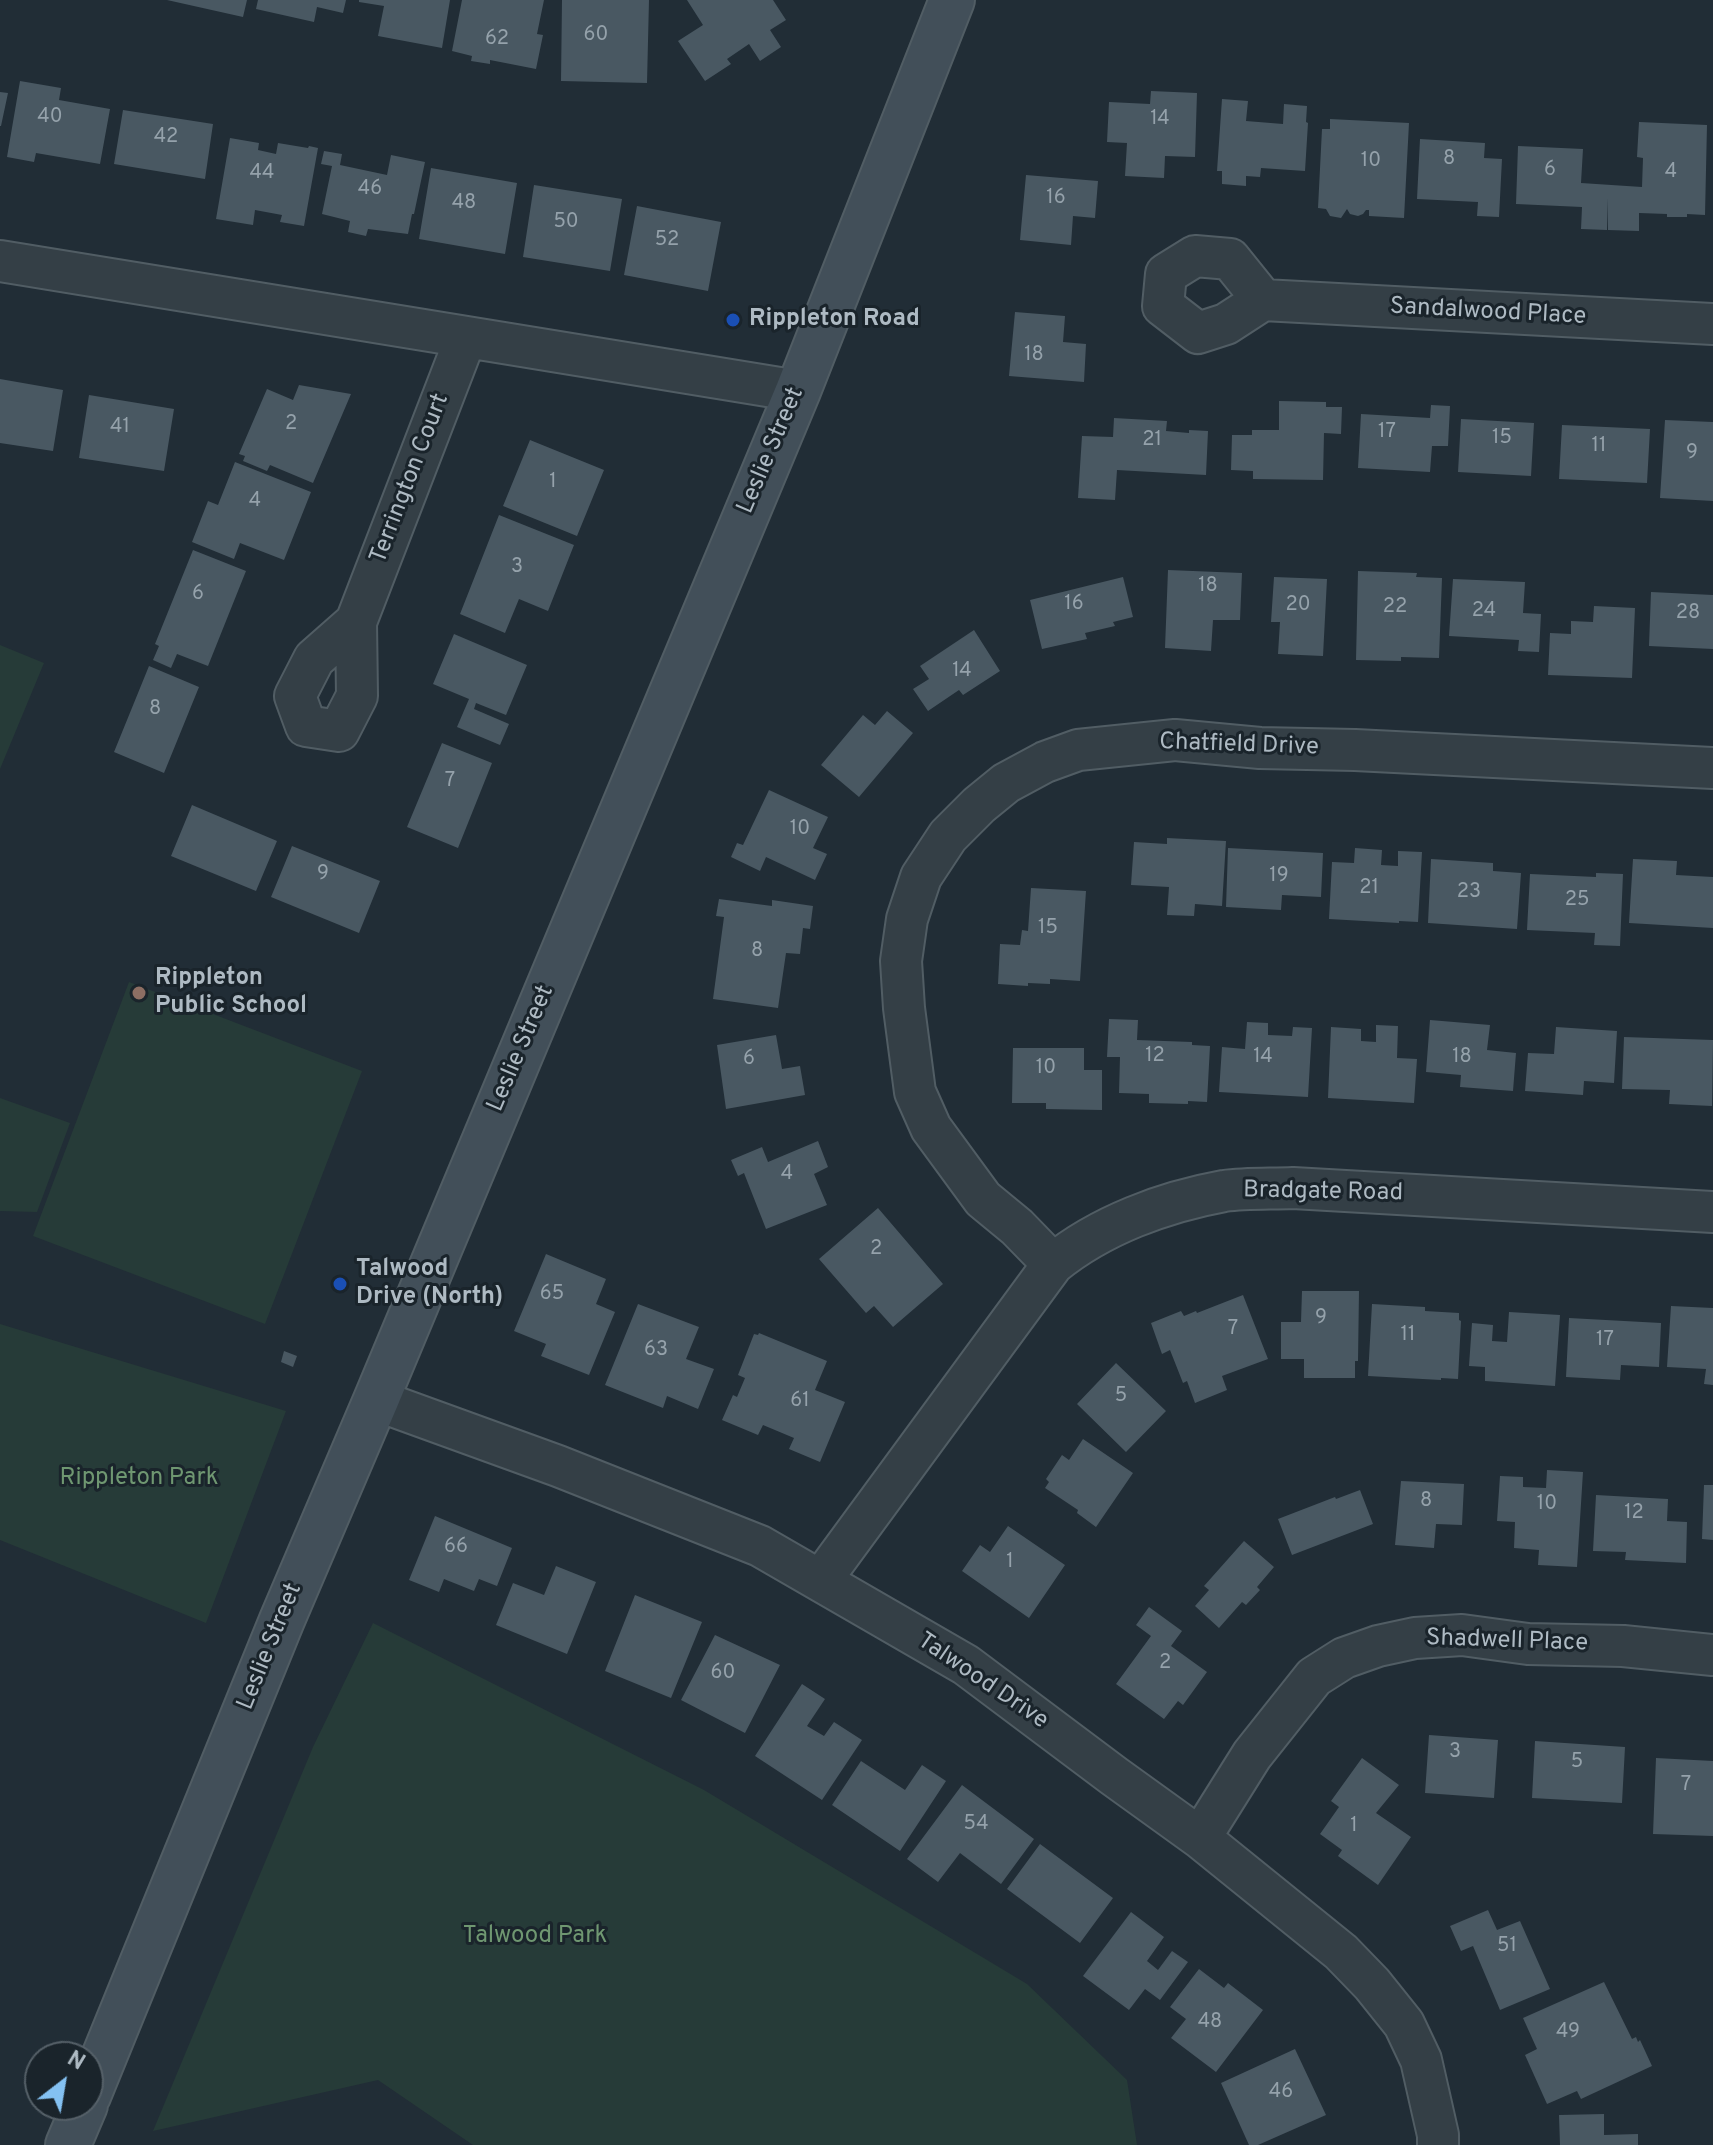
<!DOCTYPE html>
<style>
body{margin:0}
#map{position:relative;width:1713px;height:2145px;overflow:hidden;background:#212d36;font-family:Overpass,sans-serif}
canvas{display:block}
.north{position:absolute;left:24px;top:2041px;width:80px;height:80px;box-sizing:border-box;background:#1a242b;border:2px solid #556068;border-radius:50%;rotate:31deg;font-size:22px;font-weight:700;line-height:32px;text-align:center;color:#aebac3}
.north::after{content:'';display:block;margin:auto;width:28px;height:36px;background:#84c1f2;clip-path:polygon(50% 0,100% 100%,50% 72%,0 100%)}
</style>
<div id="map">
<canvas width="1713" height="2145"></canvas>
<div class="north">N</div>
</div>
<script>
const ctx = document.querySelector('canvas').getContext('2d');
ctx.lineJoin = 'round';
function fill(path, color) {
  ctx.fillStyle = color;
  ctx.fill(path, 'evenodd');
}
function stroke(path, color, width, dash) {
  ctx.strokeStyle = color;
  ctx.lineWidth = width;
  ctx.lineCap = dash ? 'butt' : 'round';
  ctx.setLineDash(dash || []);
  ctx.stroke(path);
}
function drawText(font, color, halo, rows, align = 'center') {
  ctx.font = font + ' Overpass,sans-serif';
  ctx.lineWidth = 6;
  ctx.setLineDash([]);
  ctx.textBaseline = 'middle';
  ctx.strokeStyle = halo;
  ctx.fillStyle = color;
  for (const [text, x, y, turn = 0] of rows) {
    ctx.save();
    ctx.translate(x, y);
    ctx.rotate((+turn || 0) * Math.PI / 180);
    ctx.textAlign = isNaN(turn) ? turn : align;
    if (halo) ctx.strokeText(text, 0, 0);
    ctx.fillText(text, 0, 0);
    ctx.restore();
  }
}
fill(new Path2D(`
 M 0,645 L 44,663 L 0,769 Z
 M 129,982 L 362,1071 L 265,1324 L 33,1236 Z
 M 0,1098 L 70,1123 L 37,1212 L 0,1211 Z
 M 0,1324 L 286,1411 L 206,1623 L 0,1540 Z
 M 373,1623 L 704,1790 L 1027,1984 L 1127,2080 L 1137,2145 L 473,2145 L 378,2080 L 153,2131 L 313,1747 Z`), '#263b38');
fill(new Path2D(`
 M 167,0 L 247,0 L 243,17 Z
 M 258,0 L 346,0 L 343,13 L 317,7 L 314,22 L 256,9 Z
 M 359,0 L 450,0 L 442,48 L 378,36 L 384,6 L 359,2 Z
 M 462,0 L 544,0 L 537,34 L 543,35 L 536,69 L 490,60 L 490,64 L 471,61 L 472,56 L 452,51 Z
 M 562,0 L 649,0 L 647,83 L 561,81 Z
 M 687,0 L 773,0 L 786,20 L 770,30 L 781,47 L 760,61 L 749,44 L 727,59 L 731,64 L 705,81 L 678,41 L 703,25 Z
 M 20,81 L 61,88 L 59,100 L 110,109 L 100,164 L 36,153 L 34,162 L 7,157 Z
 M 1151,91 L 1197,93 L 1195,157 L 1165,156 L 1164,178 L 1125,176 L 1127,143 L 1107,142 L 1109,102 L 1150,104 Z
 M 0,92 L 8,93 L 1,126 L 0,126 Z
 M 1222,99 L 1248,101 L 1246,121 L 1283,124 L 1284,104 L 1307,106 L 1306,122 L 1308,123 L 1305,171 L 1261,168 L 1260,177 L 1246,176 L 1246,186 L 1222,184 L 1222,171 L 1217,171 Z
 M 123,110 L 213,124 L 205,179 L 114,164 Z
 M 1330,119 L 1409,123 L 1404,218 L 1369,216 L 1369,210 L 1366,210 L 1363,214 L 1358,216 L 1350,214 L 1347,209 L 1341,218 L 1330,216 L 1326,209 L 1318,208 L 1322,129 L 1330,129 Z
 M 1639,122 L 1707,125 L 1705,215 L 1687,214 L 1687,217 L 1667,217 L 1667,214 L 1639,213 L 1639,231 L 1608,230 L 1608,198 L 1607,230 L 1581,229 L 1582,207 L 1516,204 L 1518,146 L 1583,149 L 1581,183 L 1642,187 L 1643,158 L 1637,157 Z
 M 230,138 L 259,143 L 258,150 L 276,154 L 278,143 L 308,148 L 309,146 L 318,148 L 304,226 L 280,222 L 282,215 L 255,210 L 253,225 L 216,219 Z
 M 1420,139 L 1485,143 L 1484,158 L 1502,159 L 1499,217 L 1477,216 L 1478,202 L 1417,199 Z
 M 324,151 L 342,154 L 340,165 L 387,175 L 391,155 L 425,162 L 414,214 L 412,214 L 408,234 L 368,229 L 366,236 L 348,232 L 350,221 L 322,214 L 332,166 L 321,164 Z
 M 431,168 L 517,183 L 505,254 L 419,239 Z
 M 1026,175 L 1098,181 L 1095,218 L 1073,216 L 1071,245 L 1020,240 Z
 M 534,185 L 622,199 L 610,271 L 523,257 Z
 M 637,206 L 721,222 L 708,291 L 624,275 Z
 M 1015,312 L 1065,316 L 1063,342 L 1086,344 L 1084,382 L 1009,376 Z
 M 0,379 L 63,390 L 53,451 L 0,443 Z
 M 299,385 L 351,394 L 313,483 L 270,465 L 267,471 L 243,461 L 245,456 L 239,454 L 267,389 L 293,400 Z
 M 89,395 L 174,409 L 164,471 L 79,458 Z
 M 1279,401 L 1326,402 L 1326,407 L 1342,407 L 1341,434 L 1324,433 L 1323,480 L 1253,479 L 1253,471 L 1231,470 L 1232,435 L 1252,435 L 1252,430 L 1279,430 Z
 M 1431,405 L 1450,406 L 1448,446 L 1432,446 L 1430,472 L 1358,468 L 1361,414 L 1430,418 Z
 M 1114,418 L 1167,421 L 1166,431 L 1189,433 L 1189,430 L 1208,431 L 1206,475 L 1117,470 L 1115,500 L 1078,498 L 1082,436 L 1113,437 Z
 M 1461,419 L 1534,423 L 1531,476 L 1458,472 Z
 M 1665,420 L 1713,422 L 1713,501 L 1660,498 Z
 M 1562,425 L 1650,429 L 1647,483 L 1559,479 Z
 M 530,440 L 604,470 L 577,536 L 503,506 Z
 M 235,462 L 311,492 L 284,560 L 240,543 L 234,559 L 192,542 L 208,501 L 218,505 Z
 M 499,515 L 574,545 L 548,611 L 519,599 L 505,633 L 460,614 Z
 M 193,550 L 246,571 L 208,666 L 177,654 L 171,668 L 153,660 L 159,646 L 155,644 Z
 M 1168,570 L 1242,573 L 1240,620 L 1213,620 L 1211,651 L 1165,648 Z
 M 1358,571 L 1417,573 L 1416,577 L 1442,578 L 1439,658 L 1401,657 L 1401,661 L 1356,660 Z
 M 1123,577 L 1133,617 L 1113,622 L 1115,626 L 1085,633 L 1087,639 L 1042,649 L 1030,600 Z
 M 1274,577 L 1327,579 L 1323,656 L 1278,654 L 1280,622 L 1271,622 Z
 M 1453,579 L 1525,582 L 1523,613 L 1541,614 L 1539,652 L 1518,651 L 1519,640 L 1449,636 Z
 M 1651,592 L 1713,595 L 1713,649 L 1649,646 Z
 M 1594,606 L 1635,608 L 1632,678 L 1548,675 L 1550,633 L 1571,634 L 1571,621 L 1593,622 Z
 M 974,630 L 1000,671 L 963,695 L 959,690 L 928,711 L 913,689 L 929,679 L 920,666 Z
 M 454,634 L 527,665 L 506,715 L 476,703 L 474,709 L 509,724 L 500,745 L 457,727 L 469,699 L 433,684 Z
 M 149,666 L 199,687 L 164,773 L 114,752 Z
 M 887,711 L 913,733 L 859,797 L 821,765 L 863,715 L 875,725 Z
 M 442,743 L 492,763 L 458,848 L 407,827 Z
 M 769,790 L 828,817 L 813,848 L 827,854 L 815,880 L 766,857 L 760,871 L 731,857 L 737,843 L 743,845 Z
 M 192,805 L 277,841 L 256,891 L 171,856 Z
 M 1167,838 L 1226,841 L 1222,906 L 1195,904 L 1194,916 L 1167,915 L 1169,887 L 1131,885 L 1134,842 L 1167,844 Z
 M 292,846 L 380,881 L 359,933 L 271,897 Z
 M 1228,848 L 1323,853 L 1321,897 L 1282,895 L 1281,910 L 1226,907 Z
 M 1355,848 L 1382,850 L 1381,865 L 1398,866 L 1398,851 L 1422,852 L 1418,922 L 1399,921 L 1399,923 L 1329,919 L 1332,862 L 1354,863 Z
 M 1431,859 L 1493,863 L 1493,871 L 1521,873 L 1517,929 L 1428,923 Z
 M 1633,859 L 1677,861 L 1676,875 L 1713,877 L 1713,928 L 1629,923 Z
 M 1596,873 L 1623,874 L 1620,946 L 1594,945 L 1595,933 L 1527,930 L 1530,874 L 1596,877 Z
 M 1031,888 L 1086,891 L 1080,981 L 1050,979 L 1050,984 L 1028,983 L 1028,986 L 998,984 L 1000,944 L 1020,945 L 1022,930 L 1028,931 Z
 M 719,899 L 772,906 L 772,900 L 813,906 L 810,929 L 803,928 L 800,954 L 786,953 L 778,1008 L 713,999 L 724,917 L 716,916 Z
 M 1109,1019 L 1138,1020 L 1137,1040 L 1192,1042 L 1192,1045 L 1210,1046 L 1207,1102 L 1188,1101 L 1188,1104 L 1149,1103 L 1149,1094 L 1119,1093 L 1120,1057 L 1107,1057 Z
 M 1430,1020 L 1490,1025 L 1487,1050 L 1516,1053 L 1513,1091 L 1460,1087 L 1461,1075 L 1426,1072 Z
 M 1247,1022 L 1268,1023 L 1268,1035 L 1292,1036 L 1293,1027 L 1312,1028 L 1308,1097 L 1219,1092 L 1222,1047 L 1245,1049 Z
 M 1376,1025 L 1398,1026 L 1397,1058 L 1417,1059 L 1414,1103 L 1328,1098 L 1331,1027 L 1361,1029 L 1361,1041 L 1376,1042 Z
 M 1556,1027 L 1617,1031 L 1614,1083 L 1584,1081 L 1583,1095 L 1525,1091 L 1528,1053 L 1554,1054 Z
 M 776,1035 L 782,1069 L 800,1066 L 805,1095 L 726,1109 L 717,1045 Z
 M 1624,1037 L 1713,1040 L 1712,1106 L 1669,1104 L 1670,1090 L 1622,1089 Z
 M 1013,1048 L 1084,1048 L 1084,1070 L 1102,1070 L 1102,1110 L 1046,1109 L 1046,1103 L 1012,1103 Z
 M 818,1141 L 828,1167 L 814,1174 L 827,1205 L 766,1229 L 744,1173 L 738,1176 L 731,1160 L 762,1147 L 768,1162 Z
 M 878,1208 L 943,1284 L 893,1327 L 874,1306 L 866,1313 L 819,1259 Z
 M 546,1254 L 606,1279 L 596,1304 L 615,1312 L 589,1375 L 541,1356 L 546,1344 L 514,1331 Z
 M 1302,1291 L 1359,1291 L 1358,1361 L 1355,1361 L 1355,1378 L 1304,1378 L 1304,1359 L 1281,1359 L 1281,1322 L 1301,1322 Z
 M 1243,1295 L 1268,1359 L 1222,1376 L 1227,1390 L 1195,1403 L 1187,1381 L 1183,1383 L 1170,1350 L 1162,1354 L 1151,1323 L 1181,1311 L 1184,1316 L 1196,1311 L 1197,1313 Z
 M 638,1304 L 699,1327 L 686,1359 L 714,1369 L 698,1409 L 667,1396 L 663,1408 L 605,1385 Z
 M 1372,1304 L 1425,1307 L 1425,1311 L 1459,1313 L 1459,1320 L 1461,1321 L 1458,1379 L 1441,1378 L 1441,1380 L 1368,1376 Z
 M 1671,1306 L 1713,1308 L 1713,1385 L 1704,1384 L 1706,1369 L 1667,1367 Z
 M 1509,1312 L 1560,1315 L 1555,1386 L 1485,1381 L 1485,1367 L 1469,1366 L 1472,1323 L 1493,1325 L 1492,1341 L 1507,1342 Z
 M 1569,1318 L 1661,1323 L 1659,1367 L 1621,1365 L 1620,1380 L 1566,1377 Z
 M 759,1333 L 827,1361 L 815,1390 L 845,1402 L 820,1462 L 789,1449 L 794,1438 L 763,1425 L 758,1435 L 722,1420 L 733,1395 L 737,1397 L 745,1378 L 738,1375 L 754,1334 L 758,1335 Z
 M 284,1351 L 297,1356 L 293,1367 L 281,1362 Z
 M 1116,1363 L 1166,1411 L 1126,1452 L 1077,1404 Z
 M 1083,1439 L 1133,1473 L 1096,1527 L 1077,1513 L 1078,1510 L 1045,1488 L 1049,1482 L 1046,1479 L 1062,1455 L 1069,1460 Z
 M 1547,1470 L 1583,1472 L 1577,1567 L 1538,1565 L 1539,1550 L 1514,1548 L 1515,1522 L 1497,1521 L 1500,1476 L 1523,1477 L 1523,1487 L 1546,1488 Z
 M 1401,1481 L 1464,1484 L 1462,1525 L 1436,1524 L 1434,1548 L 1395,1545 Z
 M 1704,1485 L 1713,1485 L 1713,1540 L 1702,1539 Z
 M 1360,1490 L 1373,1524 L 1292,1555 L 1278,1519 L 1335,1497 L 1336,1499 Z
 M 1596,1495 L 1668,1499 L 1667,1521 L 1687,1522 L 1686,1563 L 1625,1560 L 1626,1552 L 1593,1551 Z
 M 435,1516 L 512,1548 L 497,1586 L 479,1579 L 474,1591 L 444,1579 L 439,1592 L 409,1580 Z
 M 1008,1526 L 1065,1565 L 1029,1618 L 962,1571 L 980,1545 L 990,1552 Z
 M 1244,1541 L 1274,1567 L 1257,1587 L 1260,1590 L 1246,1605 L 1242,1602 L 1219,1628 L 1195,1606 L 1209,1590 L 1204,1586 Z
 M 556,1566 L 596,1582 L 567,1654 L 496,1625 L 513,1583 L 544,1595 Z
 M 635,1595 L 702,1622 L 671,1698 L 605,1671 Z
 M 1149,1607 L 1182,1631 L 1171,1646 L 1207,1672 L 1183,1705 L 1178,1701 L 1164,1719 L 1116,1684 L 1151,1636 L 1136,1625 Z
 M 715,1635 L 780,1665 L 745,1733 L 681,1700 Z
 M 802,1684 L 825,1699 L 807,1726 L 824,1736 L 834,1722 L 862,1740 L 822,1800 L 755,1756 Z
 M 1429,1735 L 1498,1740 L 1494,1798 L 1425,1793 Z
 M 1535,1741 L 1625,1747 L 1622,1803 L 1532,1798 Z
 M 1362,1758 L 1399,1785 L 1376,1813 L 1411,1837 L 1378,1885 L 1338,1856 L 1342,1850 L 1320,1834 L 1339,1807 L 1331,1801 Z
 M 1656,1758 L 1713,1761 L 1713,1836 L 1653,1834 Z
 M 861,1761 L 905,1790 L 922,1765 L 946,1781 L 900,1851 L 832,1805 Z
 M 962,1785 L 1034,1839 L 1001,1884 L 960,1853 L 938,1882 L 907,1859 Z
 M 1040,1844 L 1113,1898 L 1080,1943 L 1007,1889 Z
 M 1488,1910 L 1497,1930 L 1520,1921 L 1550,1989 L 1500,2010 L 1473,1946 L 1461,1951 L 1450,1926 Z
 M 1131,1912 L 1164,1937 L 1147,1961 L 1158,1970 L 1172,1951 L 1188,1962 L 1160,2000 L 1145,1989 L 1129,2010 L 1083,1976 Z
 M 1199,1969 L 1224,1988 L 1228,1983 L 1263,2010 L 1216,2072 L 1171,2038 L 1186,2019 L 1170,2007 Z
 M 1604,1982 L 1632,2039 L 1636,2037 L 1638,2042 L 1640,2040 L 1652,2066 L 1581,2099 L 1577,2091 L 1547,2104 L 1525,2055 L 1537,2049 L 1523,2018 Z
 M 1295,2049 L 1326,2115 L 1258,2145 L 1249,2145 L 1221,2083 Z
 M 1604,2114 L 1604,2135 L 1638,2134 L 1638,2145 L 1560,2145 L 1559,2115 Z`), '#495862');
const minor = new Path2D(`
 M 0,261 L 798,391
 M 1263,300 L 1230,259 L 1195,256 L 1166,274 L 1163,306 L 1198,333 L 1226,324 L 1263,300 L 1713,324
 M 356,622 L 357,696 L 339,731 L 306,726 L 295,696 L 314,659 L 356,622 L 466,337
 M 1053,1264 L 1017,1227 L 983,1199 L 931,1128 L 915,1092 L 904,1008 L 901,961 L 907,919 L 921,877 L 948,836 L 979,805 L 1006,783 L 1045,762 L 1078,750 L 1175,740 L 1260,748 L 1355,750 L 1713,768
 M 376,1400 L 558,1466 L 760,1546 L 966,1665 L 1114,1776 L 1200,1838 L 1341,1952 L 1372,1984 L 1404,2024 L 1421,2060 L 1438,2135 L 1438,2145
 M 821,1580 L 1053,1264 C 1101,1225 1164,1202 1224,1191 C 1246,1188 1270,1189 1293,1188 L 1713,1212
 M 1200,1838 L 1252,1755 L 1314,1677 L 1344,1658 L 1378,1646 L 1415,1638 L 1462,1635 L 1528,1644 L 1623,1646 L 1713,1655`);
const secondary = new Path2D(`
 M 88,2096 L 282,1620 L 376,1400 L 798,391 L 952,0
 M 68,2145 L 85,2105`);
stroke(minor, '#515d64', 44);
stroke(secondary, '#515d64', 48);
stroke(minor, '#343f46', 40);
stroke(secondary, '#424f59', 44);
for (const [x, y, r, color] of [
 [733,320,8,"#1a4fb4"],
 [139,993,8,"#8d6e63"],
 [340,1284,8,"#1a4fb4"]
]) {
  const dot = new Path2D();
  dot.arc(x, y, r, 0, 2 * Math.PI);
  ctx.fillStyle = color;
  ctx.fill(dot);
  stroke(dot, '#1a242b', 3);
}
drawText('20px', '#95a2ab', null, [
 ["60",596,36],
 ["62",497,40],
 ["40",50,118],
 ["14",1160,120],
 ["42",166,138],
 ["8",1449,160],
 ["10",1371,162],
 ["6",1550,171],
 ["4",1671,173],
 ["44",262,174],
 ["46",370,190],
 ["16",1056,199],
 ["48",464,204],
 ["50",566,223],
 ["52",667,241],
 ["18",1034,356],
 ["2",291,425],
 ["41",120,428],
 ["17",1387,433],
 ["15",1502,439],
 ["21",1152,441],
 ["11",1599,447],
 ["9",1692,454],
 ["1",553,483],
 ["4",255,502],
 ["3",517,568],
 ["18",1208,587],
 ["6",198,595],
 ["16",1074,605],
 ["20",1298,606],
 ["22",1395,608],
 ["24",1484,612],
 ["28",1688,614],
 ["14",962,672],
 ["8",155,710],
 ["7",450,782],
 ["10",800,830],
 ["9",323,875],
 ["19",1279,877],
 ["21",1369,889],
 ["23",1469,893],
 ["25",1577,901],
 ["15",1048,929],
 ["8",757,952],
 ["12",1155,1057],
 ["14",1263,1058],
 ["18",1462,1058],
 ["6",749,1060],
 ["10",1046,1069],
 ["4",787,1175],
 ["2",876,1250],
 ["65",552,1295],
 ["9",1321,1319],
 ["7",1233,1330],
 ["11",1408,1336],
 ["17",1605,1341],
 ["63",656,1351],
 ["5",1121,1397],
 ["61",800,1402],
 ["8",1426,1502],
 ["10",1547,1505],
 ["12",1634,1514],
 ["66",456,1548],
 ["1",1010,1563],
 ["2",1165,1664],
 ["60",723,1674],
 ["3",1455,1753],
 ["5",1577,1763],
 ["7",1686,1786],
 ["54",976,1825],
 ["1",1354,1827],
 ["51",1507,1947],
 ["48",1210,2023],
 ["49",1568,2033],
 ["46",1281,2093]
]);
drawText('24px', '#aebac3', '#1a242b', [
 ["Sandalwood Place",1488,313,3],
 ["Leslie Street",772,451,-67],
 ["Terrington Court",411,479,-69],
 ["Chatfield Drive",1239,746,2],
 ["Leslie Street",522,1049,-67],
 ["Bradgate Road",1323,1193,1],
 ["Shadwell Place",1507,1642,2],
 ["Leslie Street",271,1647,-68],
 ["Talwood Drive",982,1682,34]
]);
drawText('bold 24px', '#aebac3', '#1a242b', [
 ["Rippleton Road",749,320],
 ["Rippleton",155,979],
 ["Public School",155,1007],
 ["Talwood",356,1270],
 ["Drive (North)",356,1298]
], 'left');
drawText('24px', '#6f9771', '#1a242b', [
 ["Rippleton Park",139,1479],
 ["Talwood Park",535,1937]
]);
</script>
